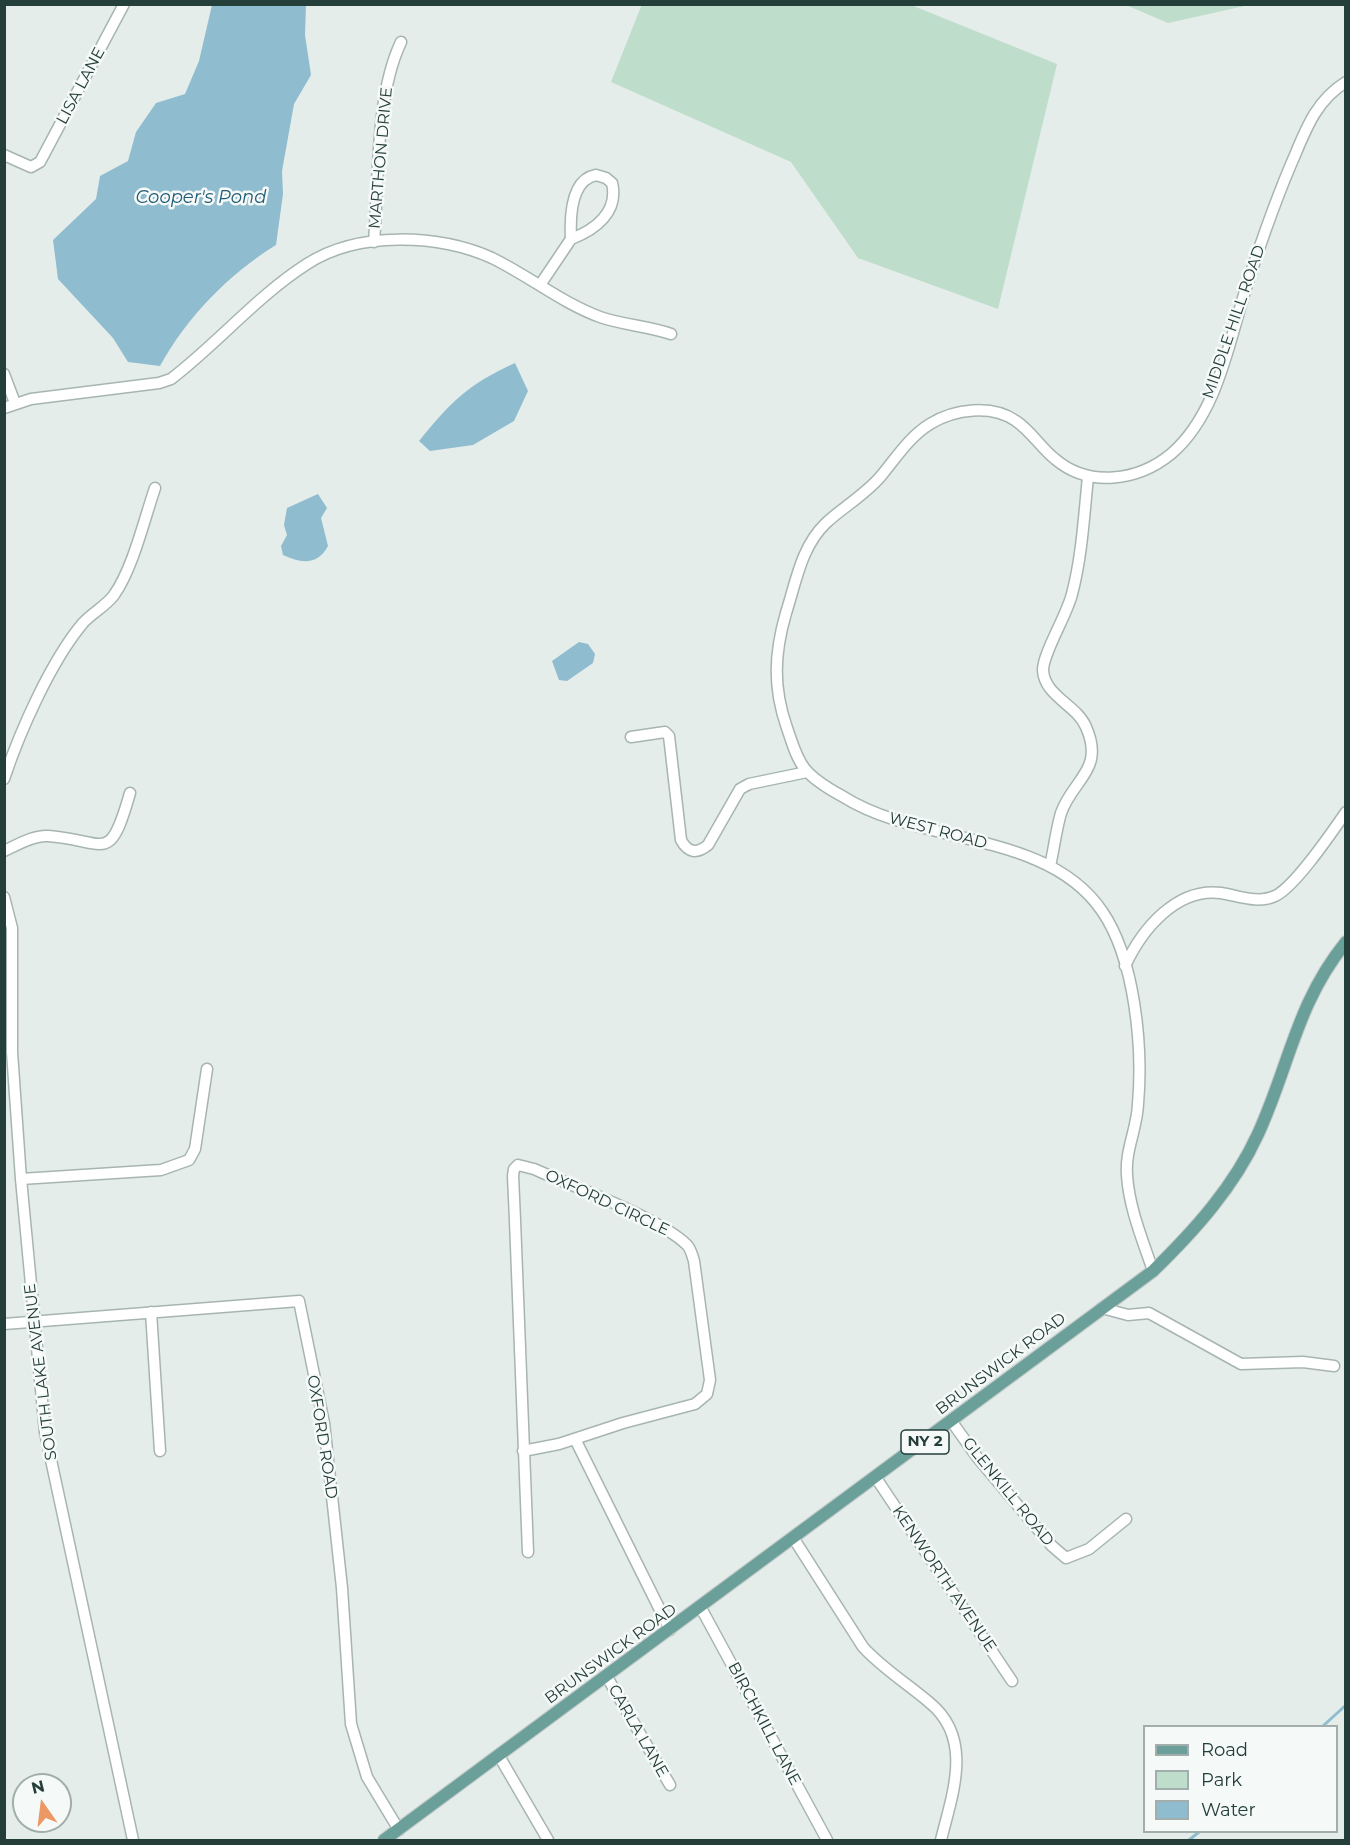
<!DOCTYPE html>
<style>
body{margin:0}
#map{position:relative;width:1350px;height:1845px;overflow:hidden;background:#e4edea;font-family:Montserrat,sans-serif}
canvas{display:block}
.frame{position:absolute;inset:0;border:6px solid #243e3a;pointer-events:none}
.legend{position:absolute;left:1143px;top:1725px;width:195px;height:108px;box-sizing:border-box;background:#f5f9f8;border:2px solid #a1aeac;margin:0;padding:8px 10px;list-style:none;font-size:18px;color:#243e3a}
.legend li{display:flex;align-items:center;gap:12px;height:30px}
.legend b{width:30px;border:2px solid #a1aeac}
.north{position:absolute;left:12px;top:1773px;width:60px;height:60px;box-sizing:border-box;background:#f5f9f8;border:2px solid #a1aeac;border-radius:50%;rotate:346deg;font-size:16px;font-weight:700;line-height:24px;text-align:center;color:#243e3a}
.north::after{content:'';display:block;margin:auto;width:21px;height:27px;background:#eb9864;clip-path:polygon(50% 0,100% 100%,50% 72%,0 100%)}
</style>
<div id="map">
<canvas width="1350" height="1845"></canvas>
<div class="frame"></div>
<ul class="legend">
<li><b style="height:8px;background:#6ba09a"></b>Road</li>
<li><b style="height:16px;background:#beddcb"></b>Park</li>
<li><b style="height:16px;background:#8fbccf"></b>Water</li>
</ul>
<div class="north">N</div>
</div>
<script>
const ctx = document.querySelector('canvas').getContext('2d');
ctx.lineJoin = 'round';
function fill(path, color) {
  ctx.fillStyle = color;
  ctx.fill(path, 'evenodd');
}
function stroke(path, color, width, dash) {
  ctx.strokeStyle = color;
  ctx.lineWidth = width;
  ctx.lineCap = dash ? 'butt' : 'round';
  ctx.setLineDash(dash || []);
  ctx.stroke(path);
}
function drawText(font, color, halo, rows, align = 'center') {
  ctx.font = font + ' Montserrat,sans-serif';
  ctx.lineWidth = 5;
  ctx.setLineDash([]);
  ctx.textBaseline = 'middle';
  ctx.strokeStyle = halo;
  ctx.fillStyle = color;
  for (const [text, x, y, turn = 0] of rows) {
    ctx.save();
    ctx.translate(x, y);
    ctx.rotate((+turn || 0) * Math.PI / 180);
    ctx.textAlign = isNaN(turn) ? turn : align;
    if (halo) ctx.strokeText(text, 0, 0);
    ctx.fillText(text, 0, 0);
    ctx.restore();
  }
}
fill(new Path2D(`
 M 642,4 L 911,5 L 1057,64 L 998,309 L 858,258 L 791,162 L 611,82 Z
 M 1126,5 L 1249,5 L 1168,23 Z`), '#beddcb');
fill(new Path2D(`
 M 212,5 L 306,5 L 305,35 L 311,75 L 294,104 L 282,171 L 283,194 L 276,245 C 229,274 187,317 160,366 L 128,362 L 113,338 L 58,279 L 53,240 L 96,199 L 100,176 L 128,161 L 136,132 L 156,103 L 185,94 L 199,61 Z
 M 515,363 L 528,391 L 514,421 L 473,445 L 430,451 L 419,441 C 452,401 467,385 515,363 Z
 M 318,494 L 327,508 L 321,518 L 328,546 C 318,565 302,564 283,555 L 281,546 L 287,535 L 284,525 L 287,508 Z
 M 579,642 L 588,644 L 595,654 L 593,663 L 567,681 L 559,680 L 552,661 Z`), '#8fbccf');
stroke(new Path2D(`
 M 1323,1726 L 1346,1705
 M 1189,1840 L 1199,1832`), '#8fbccf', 3);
const minor = new Path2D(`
 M 4,155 L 31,167 L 40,162 L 124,4
 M 596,175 L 606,178 L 612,183 C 619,212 595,230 571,239 C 570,219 570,180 596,175 Z
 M 374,242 C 379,179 375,97 401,42
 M 540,285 L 571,239
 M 4,374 L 15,403
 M 4,408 L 31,399 L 159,383 L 171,379 C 218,343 257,296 307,264 C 358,231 438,234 492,258 C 529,276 562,303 600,317 C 623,325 648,326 671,334
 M 631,737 L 665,732 L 669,736 L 681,840 C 688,853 697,854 708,845 L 740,789 L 749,784 L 807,772
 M 4,779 C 20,731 51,661 83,623 C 92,613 106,606 114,595 C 133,568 144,520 155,488
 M 4,851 C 17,845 34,835 48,836 C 106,840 109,867 130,793
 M 1050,866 C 1054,849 1056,830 1061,813 C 1073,779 1105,770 1086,727 C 1077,705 1044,696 1043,670 C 1043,653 1067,615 1072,594 C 1082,556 1084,515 1088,477
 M 4,897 L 12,928 L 12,1052 L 21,1179 L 45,1432 L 133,1840
 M 1125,966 C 1142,929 1177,887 1221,893 C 1239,896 1258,904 1275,896 C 1295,887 1332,832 1346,812
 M 21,1179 L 161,1170 L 189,1160 L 195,1149 L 207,1069
 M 1153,1271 C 1143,1241 1129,1208 1127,1175 C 1125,1150 1137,1129 1138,1104 C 1143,1047 1135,959 1102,911 C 1047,830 920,846 842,796 C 829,789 815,781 805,769 C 796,758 792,742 787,728 C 773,688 774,654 786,613 C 796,582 801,547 826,523 C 843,507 865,495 881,476 C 896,458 909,437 930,424 C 954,409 992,404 1016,421 C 1031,431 1041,448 1055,459 C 1089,488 1138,481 1171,454 C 1219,413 1229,339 1248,282 C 1262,239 1277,196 1295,155 C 1307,126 1318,99 1346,82
 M 1102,1308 L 1128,1315 L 1149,1313 L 1241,1364 L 1303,1362 L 1334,1366
 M 151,1312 L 160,1451
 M 4,1324 L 299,1301 L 324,1423 L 342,1588 L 351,1724 L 367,1777 L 399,1830
 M 952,1422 L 977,1457 L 1052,1546 L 1066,1558 L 1089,1549 L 1126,1519
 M 575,1439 L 670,1630
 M 523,1451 L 559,1444 L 623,1423 L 695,1404 L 707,1394 L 710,1380 L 694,1261 C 692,1255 691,1249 687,1245 C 660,1218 572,1186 534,1169 L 518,1165 L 514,1169 L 513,1176 C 519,1301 522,1426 528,1552
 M 876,1478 L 1012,1681
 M 794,1539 L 863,1647 C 883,1669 908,1684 930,1703 C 974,1739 952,1795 941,1840
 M 701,1608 L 827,1840
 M 607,1677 L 670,1785
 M 499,1756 L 548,1840`);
const major = new Path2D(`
 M 384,1840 L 1153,1271 C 1194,1231 1234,1187 1258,1134 C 1290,1064 1296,1004 1346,942`);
stroke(minor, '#a7b5b2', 13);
stroke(major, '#c2c9c8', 14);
stroke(minor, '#fff', 10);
stroke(major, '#6ba09a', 12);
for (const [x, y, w] of [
 [925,1442,48]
]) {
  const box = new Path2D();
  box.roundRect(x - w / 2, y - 12, w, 24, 4.5);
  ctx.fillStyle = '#f5f9f8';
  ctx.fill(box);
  stroke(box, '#243e3a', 1.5);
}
drawText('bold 15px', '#243e3a', null, [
 ["NY 2",925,1442]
]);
drawText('16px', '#243e3a', '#f5f9f8', [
 ["LISA LANE",81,86,-62],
 ["MARTHON DRIVE",381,158,-85],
 ["MIDDLE HILL ROAD",1234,322,-71],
 ["WEST ROAD",938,831,15],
 ["OXFORD CIRCLE",607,1203,25],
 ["BRUNSWICK ROAD",1001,1364,-37],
 ["SOUTH LAKE AVENUE",41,1372,-97],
 ["OXFORD ROAD",322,1437,81],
 ["GLENKILL ROAD",1008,1492,51],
 ["KENWORTH AVENUE",944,1579,56],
 ["BRUNSWICK ROAD",611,1654,-36],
 ["BIRCHKILL LANE",764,1724,62],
 ["CARLA LANE",638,1731,60]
]);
drawText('italic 18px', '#215d77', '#f5f9f8', [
 ["Cooper's Pond",201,198]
]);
</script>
